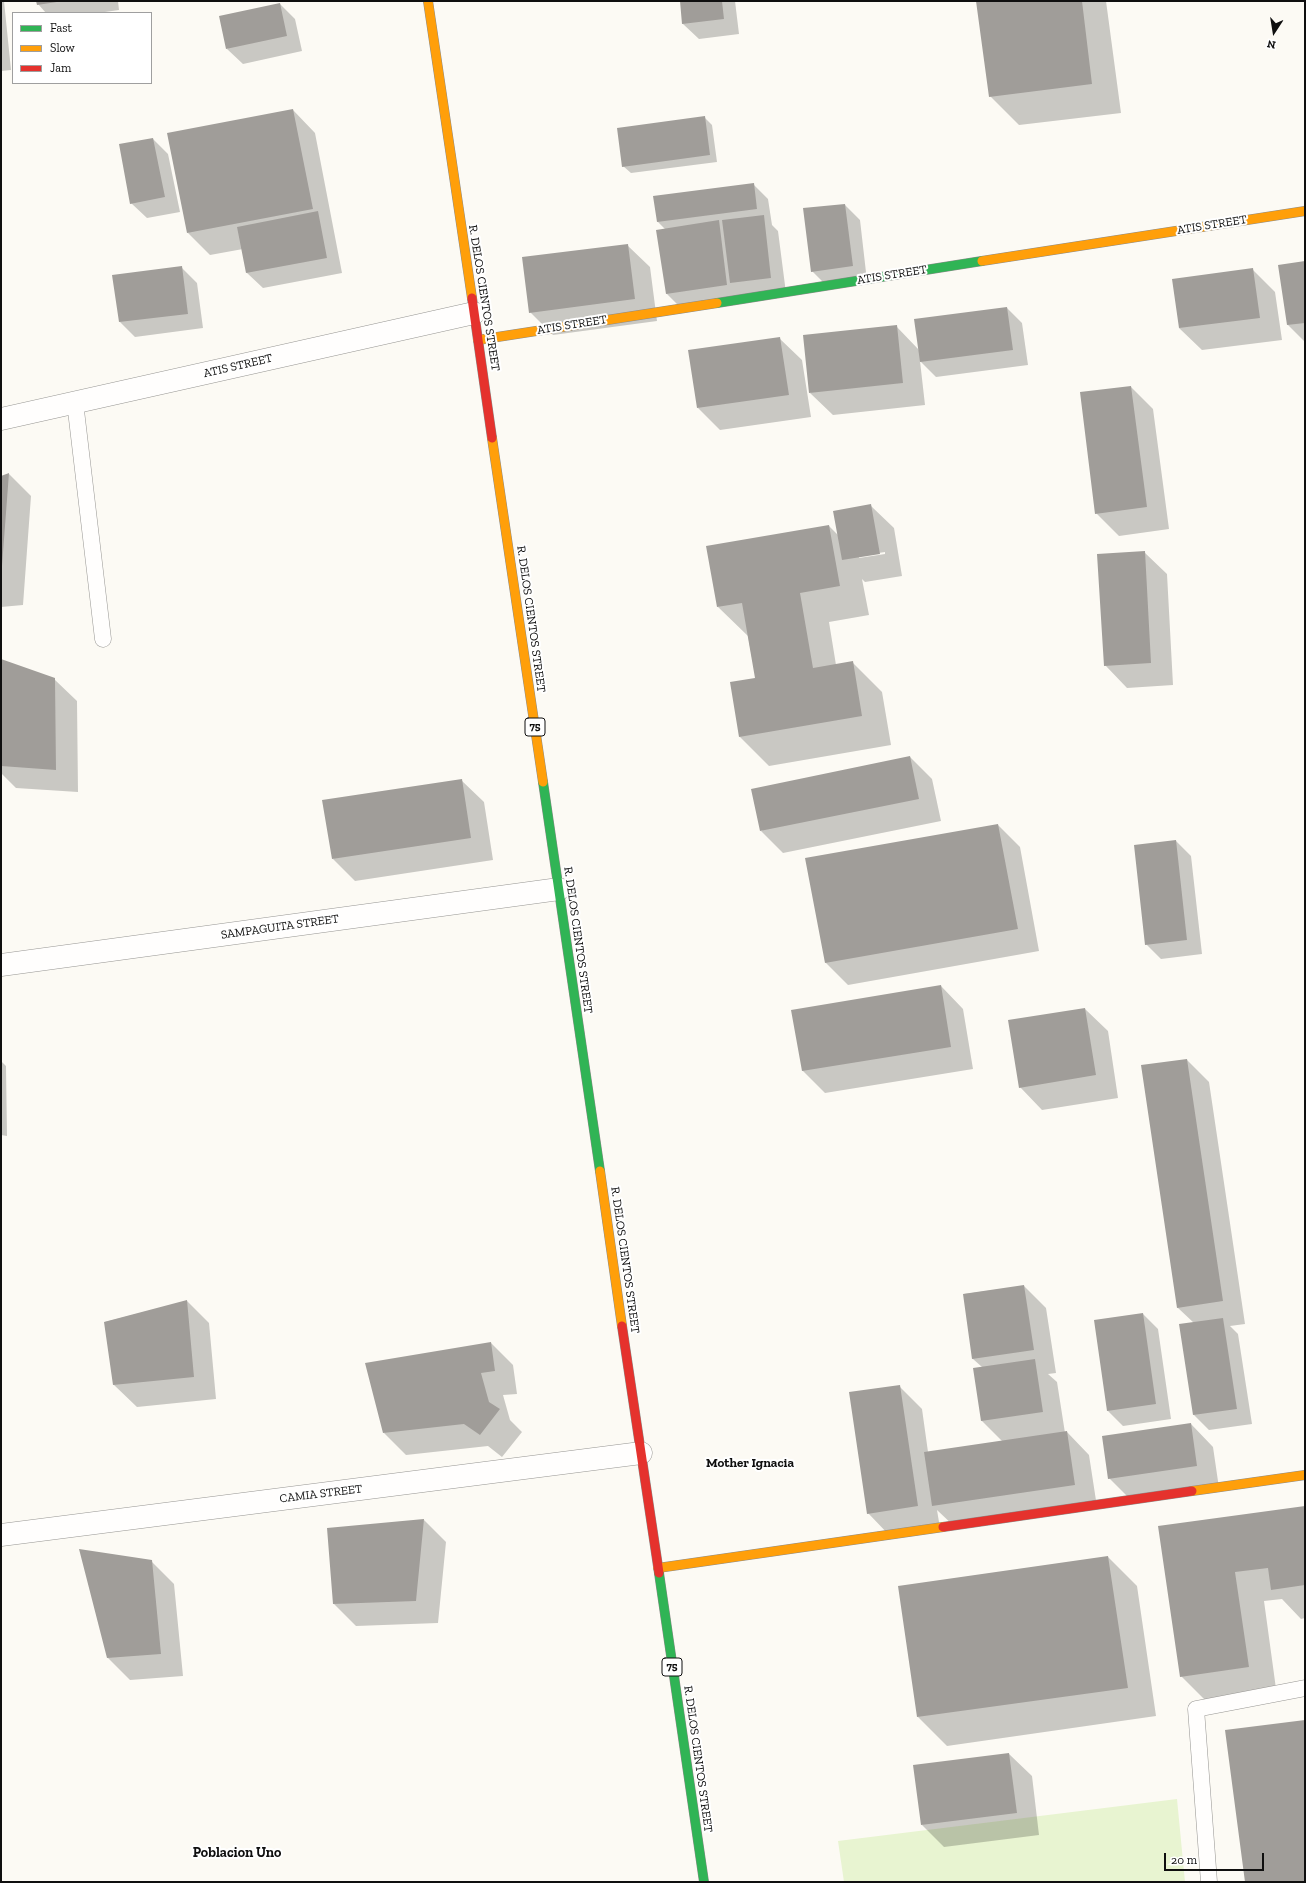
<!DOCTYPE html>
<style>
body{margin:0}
#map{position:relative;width:1306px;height:1883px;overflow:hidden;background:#fcfaf4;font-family:"Zilla Slab",serif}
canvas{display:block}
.frame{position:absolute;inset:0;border:2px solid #0f0f0f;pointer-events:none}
.legend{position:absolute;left:12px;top:12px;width:140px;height:72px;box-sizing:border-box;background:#fff;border:1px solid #9f9f9f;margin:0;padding:5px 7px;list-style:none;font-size:12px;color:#0f0f0f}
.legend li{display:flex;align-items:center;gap:8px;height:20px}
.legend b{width:20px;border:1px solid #9f9f9f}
.north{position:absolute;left:1254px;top:12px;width:40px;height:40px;-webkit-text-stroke:3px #fff;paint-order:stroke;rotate:192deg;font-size:11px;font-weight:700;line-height:16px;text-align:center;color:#0f0f0f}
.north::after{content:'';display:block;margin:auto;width:14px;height:18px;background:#0f0f0f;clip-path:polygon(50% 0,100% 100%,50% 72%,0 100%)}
.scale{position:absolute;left:1164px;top:1853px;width:100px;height:18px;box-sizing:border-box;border:2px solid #0f0f0f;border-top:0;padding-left:5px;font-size:12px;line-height:14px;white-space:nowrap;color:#0f0f0f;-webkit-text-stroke:3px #fff;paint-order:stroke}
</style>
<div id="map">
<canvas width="1306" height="1883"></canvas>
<div class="frame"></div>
<ul class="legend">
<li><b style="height:5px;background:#30b455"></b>Fast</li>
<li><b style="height:5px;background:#ff9f0a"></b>Slow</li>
<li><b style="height:5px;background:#e5322d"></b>Jam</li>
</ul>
<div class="north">N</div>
<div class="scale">20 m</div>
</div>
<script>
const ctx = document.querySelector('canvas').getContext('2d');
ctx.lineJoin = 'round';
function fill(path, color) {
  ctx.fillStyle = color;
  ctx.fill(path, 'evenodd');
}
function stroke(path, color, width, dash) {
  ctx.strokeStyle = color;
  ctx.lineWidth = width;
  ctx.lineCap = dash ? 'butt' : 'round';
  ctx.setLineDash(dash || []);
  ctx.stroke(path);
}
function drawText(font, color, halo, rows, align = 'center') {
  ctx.font = font + ' "Zilla Slab",serif';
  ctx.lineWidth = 4;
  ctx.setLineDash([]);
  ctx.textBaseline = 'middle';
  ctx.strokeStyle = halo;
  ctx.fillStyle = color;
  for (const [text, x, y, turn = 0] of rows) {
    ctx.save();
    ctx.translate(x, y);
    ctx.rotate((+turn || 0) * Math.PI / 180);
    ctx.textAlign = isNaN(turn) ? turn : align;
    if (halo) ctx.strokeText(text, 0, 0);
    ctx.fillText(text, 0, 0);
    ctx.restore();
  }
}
fill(new Path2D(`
 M 1177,1799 L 1185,1882 L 844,1882 L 838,1841 Z`), '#e8f4d1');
fill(new Path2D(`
 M 1,1 L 4,1 L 11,70 L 1,71 Z
 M 37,1 L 118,1 L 119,10 L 98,13 L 46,13 L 38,4 Z
 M 681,1 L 735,1 L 739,34 L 699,39 L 683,24 Z
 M 977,1 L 1106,1 L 1121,113 L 1019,125 L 990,96 Z
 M 280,4 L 295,19 L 302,51 L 243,64 L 227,49 Z
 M 293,110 L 315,133 L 342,273 L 263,288 L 247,273 L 243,249 L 210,255 L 188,233 Z
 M 704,117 L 712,125 L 717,162 L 631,173 L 623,166 Z
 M 153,139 L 168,154 L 180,212 L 147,218 L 131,203 Z
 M 753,184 L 768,199 L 772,225 L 778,231 L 786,293 L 682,309 L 667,294 L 665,229 L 658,222 L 654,197 Z
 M 845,205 L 860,220 L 867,281 L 827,286 L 812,271 Z
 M 627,245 L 650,267 L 657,321 L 553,335 L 530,312 Z
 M 1305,262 L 1305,342 L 1288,325 L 1279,266 Z
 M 182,268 L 197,283 L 203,328 L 135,337 L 120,322 L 113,276 Z
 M 1253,270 L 1275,292 L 1282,340 L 1202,350 L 1179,328 Z
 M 1007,308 L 1022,323 L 1028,365 L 936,377 L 920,361 L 925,405 L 833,415 L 810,393 L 896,326 L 919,350 Z
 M 779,338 L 802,360 L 811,417 L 720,430 L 698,408 Z
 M 1131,387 L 1153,409 L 1169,529 L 1119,536 L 1096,513 Z
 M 9,474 L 31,496 L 23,605 L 1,607 L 1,477 Z
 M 871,506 L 894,528 L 902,576 L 865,582 L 862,579 L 869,615 L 829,622 L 836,665 L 852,662 L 882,692 L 891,745 L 769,766 L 740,737 L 756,679 L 748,636 L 718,607 L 829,526 L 839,536 ZM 885,552 L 885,554 L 859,558 L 859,556 Z
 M 1144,552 L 1167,574 L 1173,685 L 1127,688 L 1105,665 Z
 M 1,660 L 54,679 L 77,701 L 78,792 L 16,788 L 1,773 Z
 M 910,757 L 932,779 L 941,821 L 783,853 L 761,831 Z
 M 461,780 L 484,802 L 493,860 L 355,881 L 333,859 Z
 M 998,825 L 1020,847 L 1039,951 L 848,985 L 826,963 L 807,859 Z
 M 1176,841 L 1191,856 L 1202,954 L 1161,959 L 1146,944 Z
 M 941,986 L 963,1009 L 973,1069 L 825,1093 L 803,1071 L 792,1011 Z
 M 1085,1009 L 1108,1031 L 1118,1098 L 1042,1110 L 1020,1087 Z
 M 1187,1060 L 1209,1082 L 1245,1324 L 1230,1326 L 1238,1334 L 1252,1424 L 1209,1430 L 1194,1415 L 1181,1325 L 1194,1323 L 1178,1308 Z
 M 1,1061 L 6,1066 L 7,1136 L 1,1135 Z
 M 1024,1286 L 1046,1308 L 1056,1373 L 1048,1374 L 1057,1382 L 1065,1433 L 1067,1432 L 1089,1455 L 1097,1507 L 956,1528 L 937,1510 L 940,1528 L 890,1536 L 868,1513 L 899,1386 L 922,1409 L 928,1452 L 1003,1442 L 982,1421 L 982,1367 L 973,1359 L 964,1294 Z
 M 187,1301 L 209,1323 L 216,1399 L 137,1407 L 114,1385 L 105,1322 Z
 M 1143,1314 L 1158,1329 L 1171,1419 L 1123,1426 L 1108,1411 Z
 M 491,1343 L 513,1365 L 517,1394 L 503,1395 L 510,1420 L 522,1432 L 502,1457 L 488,1446 L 406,1455 L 384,1433 Z
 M 1191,1424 L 1213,1447 L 1219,1488 L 1132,1501 L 1109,1478 Z
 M 1305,1507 L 1305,1618 L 1301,1619 L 1282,1599 L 1264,1601 L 1277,1696 L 1210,1705 L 1181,1676 L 1159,1527 Z
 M 424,1520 L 446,1542 L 438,1623 L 356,1626 L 334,1604 Z
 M 1108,1557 L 1137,1586 L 1156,1716 L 947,1746 L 918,1717 Z
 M 151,1561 L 174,1584 L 183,1676 L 130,1680 L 108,1658 Z
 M 1009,1754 L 1032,1776 L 1039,1835 L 944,1847 L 922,1825 Z`), '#0003');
fill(new Path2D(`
 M 36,1 L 57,1 L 57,2 L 37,5 Z
 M 680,1 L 722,1 L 724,19 L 682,24 Z
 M 976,1 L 1082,1 L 1092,84 L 989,97 Z
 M 280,3 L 287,36 L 226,49 L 219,16 Z
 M 293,109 L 313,209 L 187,233 L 167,133 Z
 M 705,116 L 710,155 L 622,167 L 617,128 Z
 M 153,138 L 165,197 L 130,204 L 119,144 Z
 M 754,183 L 757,209 L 657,222 L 653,196 Z
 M 845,204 L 853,266 L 811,272 L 803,208 Z
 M 318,211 L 327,258 L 246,273 L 237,227 Z
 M 764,215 L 771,278 L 730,283 L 722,220 Z
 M 719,220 L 727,285 L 666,294 L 656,230 Z
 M 628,244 L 635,299 L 529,313 L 522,257 Z
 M 1305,261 L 1305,323 L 1287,325 L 1278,265 Z
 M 182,266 L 188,314 L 119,322 L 112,275 Z
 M 1253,268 L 1260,318 L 1179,328 L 1172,279 Z
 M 1007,307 L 1013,350 L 920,362 L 914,319 Z
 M 897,325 L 903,383 L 809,393 L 803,335 Z
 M 780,337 L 789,395 L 697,408 L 688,350 Z
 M 1131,386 L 1147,507 L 1095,514 L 1080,392 Z
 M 9,473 L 2,566 L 1,566 L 1,476 Z
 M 871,504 L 880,554 L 842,560 L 833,511 Z
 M 829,525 L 840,586 L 800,593 L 813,668 L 853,661 L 862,716 L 739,737 L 730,682 L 755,678 L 742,603 L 717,607 L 706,546 Z
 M 1145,551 L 1151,663 L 1104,666 L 1097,554 Z
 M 1,659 L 55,678 L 56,770 L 1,766 Z
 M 910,756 L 919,799 L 760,831 L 751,789 Z
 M 462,779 L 471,838 L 332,859 L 322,800 Z
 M 998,824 L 1018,929 L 825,963 L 805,858 Z
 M 1176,840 L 1187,940 L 1145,945 L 1134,845 Z
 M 941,985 L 951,1047 L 802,1071 L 791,1010 Z
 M 1085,1008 L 1096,1075 L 1019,1088 L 1008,1020 Z
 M 1187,1059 L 1223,1301 L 1177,1308 L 1141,1065 Z
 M 1024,1285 L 1034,1350 L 972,1359 L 963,1294 Z
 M 187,1300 L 194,1377 L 113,1385 L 104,1322 Z
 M 1143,1313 L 1156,1404 L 1107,1411 L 1094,1320 Z
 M 1223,1318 L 1237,1409 L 1193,1415 L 1179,1324 Z
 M 491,1342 L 495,1371 L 481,1373 L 489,1402 L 500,1409 L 480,1435 L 464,1424 L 383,1433 L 365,1363 Z
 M 1035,1359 L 1043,1412 L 981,1421 L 973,1368 Z
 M 900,1385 L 918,1506 L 867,1514 L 849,1392 Z
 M 1191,1423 L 1197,1466 L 1108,1479 L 1102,1436 Z
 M 1067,1431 L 1075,1485 L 932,1506 L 924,1452 Z
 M 1305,1506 L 1305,1585 L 1271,1590 L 1268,1568 L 1235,1572 L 1249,1667 L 1180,1677 L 1158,1526 Z
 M 424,1519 L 416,1601 L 333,1604 L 327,1528 Z
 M 79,1549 L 152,1560 L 161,1654 L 107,1658 Z
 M 1108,1556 L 1128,1688 L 917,1717 L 898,1586 Z
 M 1305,1720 L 1305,1882 L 1245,1882 L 1225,1730 Z
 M 1009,1753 L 1017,1813 L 921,1825 L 913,1765 Z`), '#a09d99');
const lane = new Path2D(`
 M 75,402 L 103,639
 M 1209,1882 L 1196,1709 L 1305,1688`);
const street = new Path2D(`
 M 1,419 L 474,313
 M 1,965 L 559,889
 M 1,1535 L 641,1453`);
const fast = new Path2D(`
 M 717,303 L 982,261
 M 543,782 L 600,1171
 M 659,1573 L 704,1882`);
const slow = new Path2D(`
 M 428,1 L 472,298
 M 982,261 L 1305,211
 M 478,340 L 717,303
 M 492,438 L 543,782
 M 600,1171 L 622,1326
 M 1192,1491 L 1305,1475
 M 658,1568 L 943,1527`);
const jam = new Path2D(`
 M 472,298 L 492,438
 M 622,1326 L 659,1573
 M 943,1527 L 1192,1491`);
stroke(lane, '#969592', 17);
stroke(street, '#969592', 23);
stroke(fast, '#8c8b89', 10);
stroke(slow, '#8c8b89', 10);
stroke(jam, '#8c8b89', 10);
stroke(lane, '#fffefd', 16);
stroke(street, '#fffefd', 22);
stroke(fast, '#30b455', 9);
stroke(slow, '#ff9f0a', 9);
stroke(jam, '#e5322d', 9);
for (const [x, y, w] of [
 [535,727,20],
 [672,1667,20]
]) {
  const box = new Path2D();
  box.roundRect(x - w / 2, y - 9, w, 18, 3);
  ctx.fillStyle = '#fff';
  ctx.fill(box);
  stroke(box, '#0f0f0f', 1);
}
drawText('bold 11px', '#0f0f0f', null, [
 ["75",535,727],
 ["75",672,1667]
]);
drawText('12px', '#0f0f0f', '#fff', [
 ["ATIS STREET",1212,225,-9],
 ["ATIS STREET",892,275,-9],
 ["R. DELOS CIENTOS STREET",484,298,81],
 ["ATIS STREET",572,325,-9],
 ["ATIS STREET",238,366,-13],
 ["R. DELOS CIENTOS STREET",531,619,82],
 ["SAMPAGUITA STREET",280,927,-8],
 ["R. DELOS CIENTOS STREET",578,940,82],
 ["R. DELOS CIENTOS STREET",625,1260,82],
 ["CAMIA STREET",321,1494,-7],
 ["R. DELOS CIENTOS STREET",698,1759,82]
]);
drawText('bold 13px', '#0f0f0f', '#fff', [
 ["Mother Ignacia",750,1463]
]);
drawText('bold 14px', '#0f0f0f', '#fff', [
 ["Poblacion Uno",237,1853]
]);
</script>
